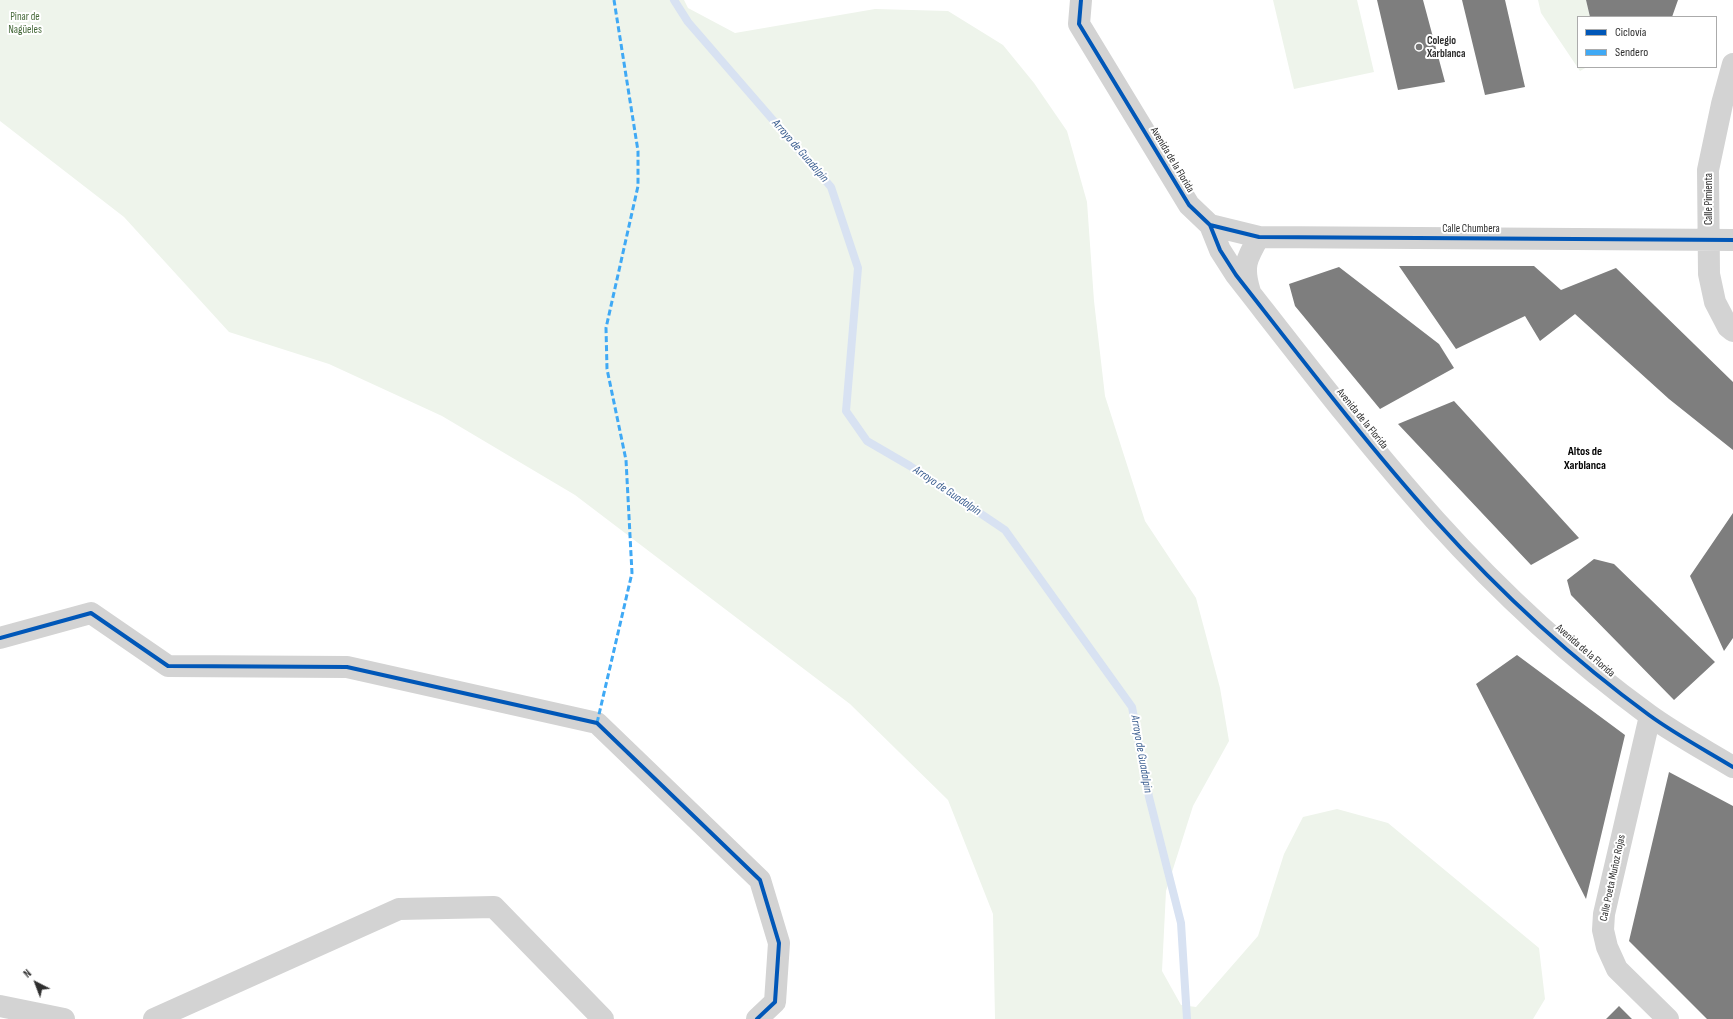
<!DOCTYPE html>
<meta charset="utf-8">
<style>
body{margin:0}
#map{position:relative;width:1733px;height:1019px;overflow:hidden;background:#fff;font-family:"Sofia Sans Condensed",sans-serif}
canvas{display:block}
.legend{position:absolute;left:1577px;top:16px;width:140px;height:52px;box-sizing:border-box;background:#fff;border:1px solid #ababab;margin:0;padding:5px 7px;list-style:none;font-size:12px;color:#2e2e2e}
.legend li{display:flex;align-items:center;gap:8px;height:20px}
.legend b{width:20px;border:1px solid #ababab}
.north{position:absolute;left:16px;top:963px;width:40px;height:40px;-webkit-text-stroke:3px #fff;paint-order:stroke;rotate:318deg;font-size:11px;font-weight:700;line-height:16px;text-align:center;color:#2e2e2e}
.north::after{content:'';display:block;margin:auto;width:14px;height:18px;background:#2e2e2e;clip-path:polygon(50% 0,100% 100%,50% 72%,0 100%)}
</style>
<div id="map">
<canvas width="1733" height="1019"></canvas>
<ul class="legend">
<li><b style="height:5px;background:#0057b8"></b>Ciclovía</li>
<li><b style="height:5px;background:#3fa9f5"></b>Sendero</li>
</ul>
<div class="north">N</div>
</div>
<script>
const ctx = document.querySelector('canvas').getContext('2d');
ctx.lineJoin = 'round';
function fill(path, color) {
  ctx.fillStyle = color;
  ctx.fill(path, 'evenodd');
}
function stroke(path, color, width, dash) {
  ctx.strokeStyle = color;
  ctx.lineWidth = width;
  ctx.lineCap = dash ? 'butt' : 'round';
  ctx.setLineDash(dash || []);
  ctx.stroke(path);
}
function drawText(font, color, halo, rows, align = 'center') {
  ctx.font = font + ' "Sofia Sans Condensed",sans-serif';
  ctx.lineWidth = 4;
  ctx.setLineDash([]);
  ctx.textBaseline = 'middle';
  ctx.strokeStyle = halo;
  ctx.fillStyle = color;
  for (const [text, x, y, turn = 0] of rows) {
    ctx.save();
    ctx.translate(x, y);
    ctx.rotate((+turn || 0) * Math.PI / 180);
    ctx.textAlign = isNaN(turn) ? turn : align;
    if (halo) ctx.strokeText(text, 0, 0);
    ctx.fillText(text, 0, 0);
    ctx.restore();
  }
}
fill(new Path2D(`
 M 0,0 L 684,0 L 688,8 L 735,33 L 875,9 L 948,11 L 1003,45 L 1034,83 L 1067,131 L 1087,202 L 1094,301 L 1105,396 L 1145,521 L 1196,598 L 1220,688 L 1229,741 L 1193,806 L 1166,891 L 1162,971 L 1181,1005 L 1196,1007 L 1258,936 L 1284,854 L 1303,817 L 1337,809 L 1388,823 L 1539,948 L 1545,999 L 1533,1019 L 995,1019 L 993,914 L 948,800 L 850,704 L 575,495 L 442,416 L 329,364 L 229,332 L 124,217 L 0,121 Z
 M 1273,0 L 1357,0 L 1374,72 L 1294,89 Z
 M 1538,0 L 1586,0 L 1590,17 L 1578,17 L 1578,67 L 1587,67 L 1580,71 L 1541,13 Z`), '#eef4eb');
stroke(new Path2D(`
 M 674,0 L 688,22 L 831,187 L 858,268 L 846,411 L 867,441 L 910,466 L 1005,530 L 1132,707 L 1149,797 L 1181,923 L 1187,1019`), '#d8e2f2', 8);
fill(new Path2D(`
 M 1377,0 L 1423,0 L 1445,82 L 1398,90 Z
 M 1462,0 L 1505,0 L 1525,87 L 1485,95 Z
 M 1586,0 L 1678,0 L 1672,17 L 1590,17 Z
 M 1399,266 L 1534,266 L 1561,290 L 1616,268 L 1733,382 L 1733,450 L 1669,399 L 1575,314 L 1540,341 L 1525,316 L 1456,349 Z
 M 1339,267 L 1439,344 L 1454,368 L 1380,409 L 1295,306 L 1289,284 Z
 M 1454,401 L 1579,538 L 1531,565 L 1398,424 Z
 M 1733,513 L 1733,638 L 1724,651 L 1690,576 Z
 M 1594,559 L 1614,564 L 1715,662 L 1674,700 L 1571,595 L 1567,580 Z
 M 1517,655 L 1625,735 L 1586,899 L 1476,684 Z
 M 1669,772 L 1733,806 L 1733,1019 L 1707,1019 L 1629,941 Z
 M 1619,1006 L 1632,1019 L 1606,1019 Z`), '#7e7e7e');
stroke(new Path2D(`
 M 1081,0 L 1079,24 L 1189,205 L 1210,225 L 1220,250 L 1236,275 C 1301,358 1365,442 1435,520 C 1499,591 1571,658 1649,715 C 1675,734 1705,750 1733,767
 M 1733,64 L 1722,104 L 1708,170 L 1709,274 L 1715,302 L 1728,327 L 1733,331
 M 1210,225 L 1259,237 L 1733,240
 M 1250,292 C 1242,267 1246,259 1259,237
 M 0,638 L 91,613 L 168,666 L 347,667 L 597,723 L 760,880 L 779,943 L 775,1002 L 757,1019
 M 1650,716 L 1604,914 L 1603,930 L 1607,947 L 1617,969 L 1668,1019
 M 0,1006 L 64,1019
 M 154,1019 L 399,909 L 494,907 L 603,1019`), '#d3d3d3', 22);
stroke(new Path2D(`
 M 597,723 L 632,573 L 626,460 L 607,369 L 606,328 L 638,186 L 638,151 L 614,0`), '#3fa9f5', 3, [6, 3]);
stroke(new Path2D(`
 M 1081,0 L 1079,24 L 1189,205 L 1210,225 L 1220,250 L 1236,275 C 1301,358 1365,442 1435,520 C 1499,591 1571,658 1649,715 C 1675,734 1705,750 1733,767
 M 1210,225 L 1259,237 L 1733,240
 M 0,638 L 91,613 L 168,666 L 347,667 L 597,723 L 760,880 L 779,943 L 775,1002 L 757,1019`), '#0057b8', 4);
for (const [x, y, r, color] of [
 [1419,47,4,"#777"]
]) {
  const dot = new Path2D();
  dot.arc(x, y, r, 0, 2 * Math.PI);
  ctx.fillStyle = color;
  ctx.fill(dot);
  stroke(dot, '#fff', 1.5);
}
drawText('11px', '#476a3b', '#fff', [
 ["Pinar de",25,17],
 ["Nagüeles",25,30]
]);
drawText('bold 11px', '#2e2e2e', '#fff', [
 ["Colegio",1427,41],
 ["Xarblanca",1427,54]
], 'left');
drawText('11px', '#2e2e2e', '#fff', [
 ["Avenida de la Florida",1172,160,59],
 ["Calle Pimienta",1709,199,-90],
 ["Calle Chumbera",1471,229],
 ["Avenida de la Florida",1362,419,51],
 ["Avenida de la Florida",1585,651,41],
 ["Calle Poeta Muñoz Rojas",1613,878,-78]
]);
drawText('italic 12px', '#3b5e90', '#fff', [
 ["Arroyo de Guadalpin",800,151,49],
 ["Arroyo de Guadalpin",947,491,34],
 ["Arroyo de Guadalpin",1141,754,80]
]);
drawText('bold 12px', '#000', '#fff', [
 ["Altos de",1585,452],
 ["Xarblanca",1585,466]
]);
</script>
